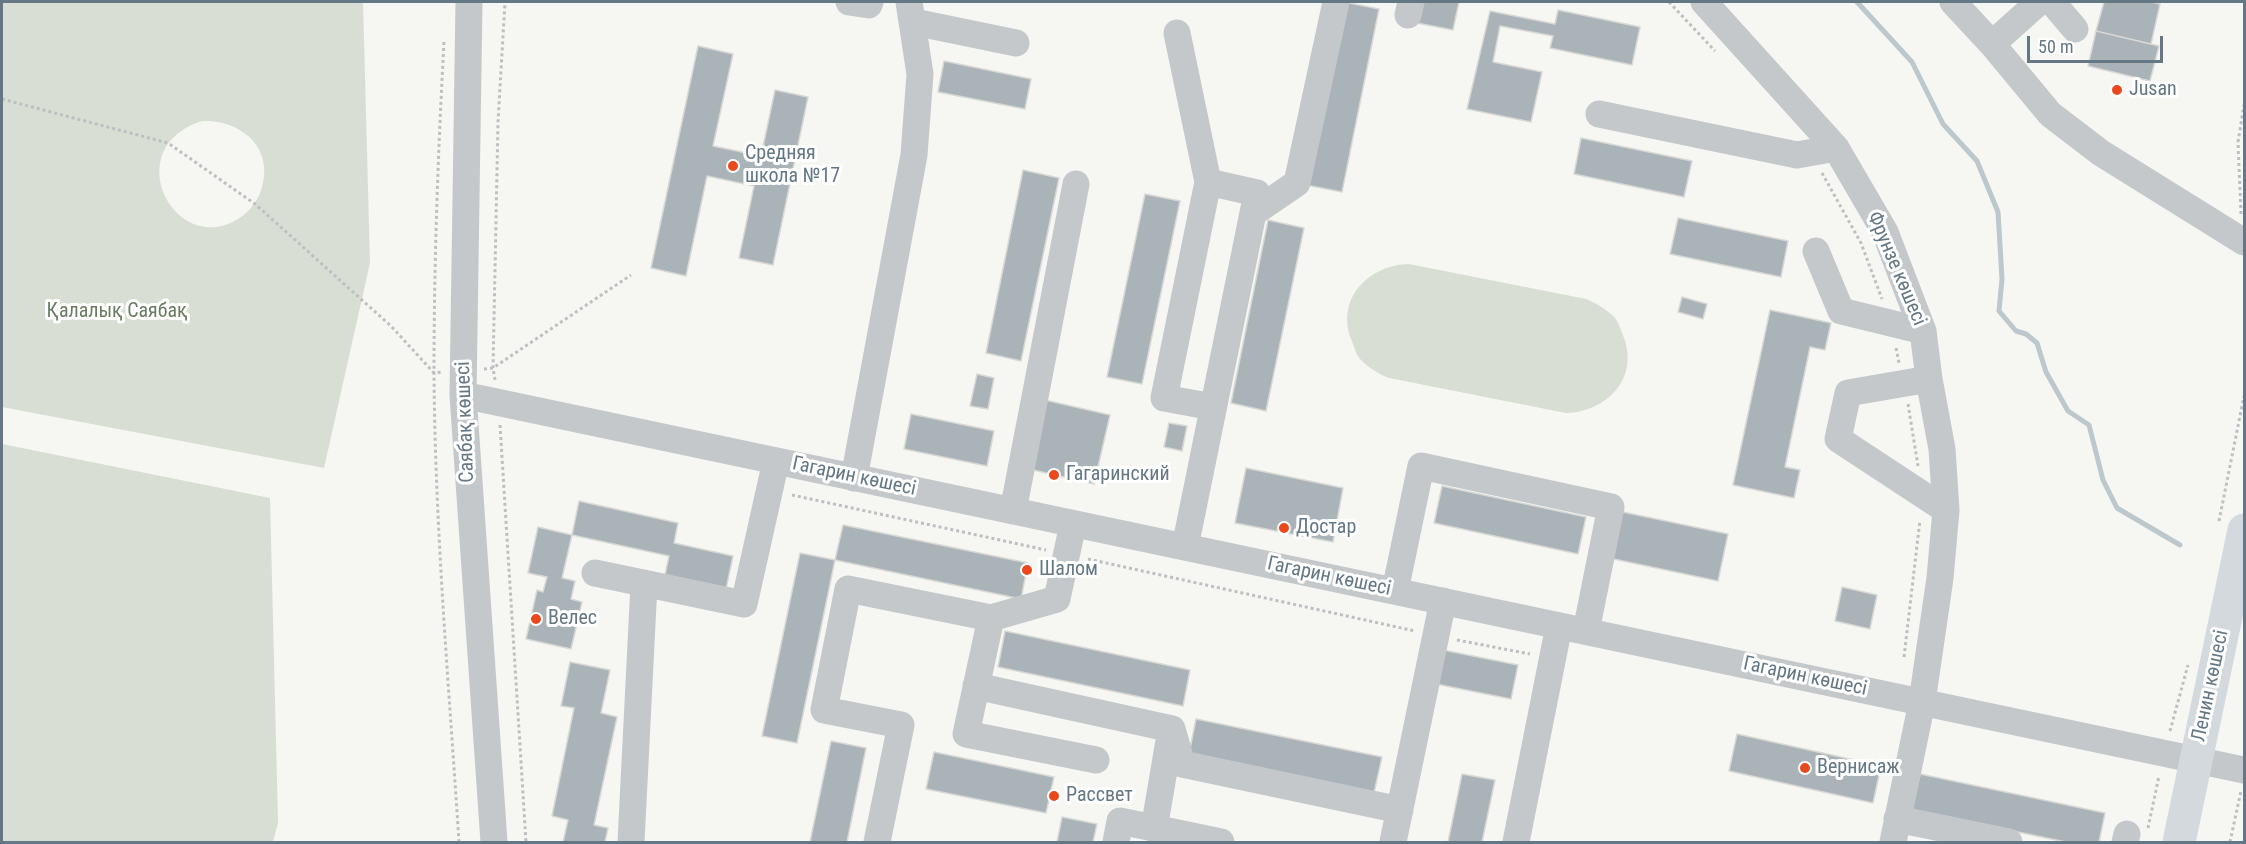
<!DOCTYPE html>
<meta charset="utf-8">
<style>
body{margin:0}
#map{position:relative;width:2246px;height:844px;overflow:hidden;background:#f6f6f3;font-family:"Roboto Condensed",sans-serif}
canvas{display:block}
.frame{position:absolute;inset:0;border:3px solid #647785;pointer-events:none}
.scale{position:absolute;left:2027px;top:36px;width:136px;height:27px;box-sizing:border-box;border:3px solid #647785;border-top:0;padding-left:8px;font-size:18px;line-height:21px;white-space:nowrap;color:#647785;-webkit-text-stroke:4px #fff;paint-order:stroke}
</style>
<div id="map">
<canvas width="2246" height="844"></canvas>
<div class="frame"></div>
<div class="scale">50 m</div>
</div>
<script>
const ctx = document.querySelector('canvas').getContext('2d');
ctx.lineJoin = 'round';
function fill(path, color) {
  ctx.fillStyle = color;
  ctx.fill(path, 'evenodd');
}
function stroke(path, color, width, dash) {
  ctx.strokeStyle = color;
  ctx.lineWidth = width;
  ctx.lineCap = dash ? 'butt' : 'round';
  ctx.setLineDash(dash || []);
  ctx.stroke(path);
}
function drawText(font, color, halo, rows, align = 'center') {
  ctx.font = font + ' "Roboto Condensed",sans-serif';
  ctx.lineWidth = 6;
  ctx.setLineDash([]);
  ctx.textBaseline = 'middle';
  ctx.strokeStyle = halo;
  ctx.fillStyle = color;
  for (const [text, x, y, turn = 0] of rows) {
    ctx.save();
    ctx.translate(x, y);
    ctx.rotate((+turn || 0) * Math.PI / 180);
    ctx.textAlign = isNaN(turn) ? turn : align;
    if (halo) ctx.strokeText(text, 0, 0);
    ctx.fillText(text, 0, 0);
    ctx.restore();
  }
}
fill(new Path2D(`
 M 2,2 L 363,2 L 370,263 L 324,468 L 2,407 ZM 202,121 C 237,119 272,144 263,183 C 260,198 252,210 238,219 C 175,258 117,148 202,121 Z
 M 1409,264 L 1586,299 C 1596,303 1606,309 1614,317 C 1619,322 1621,331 1624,338 C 1639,379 1606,412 1566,413 L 1389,378 C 1379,374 1369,368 1361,360 C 1356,355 1354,346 1351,339 C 1336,298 1369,265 1409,264 Z
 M 2,444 L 270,498 L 278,823 L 273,842 L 2,842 Z`), '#d8ded4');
stroke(new Path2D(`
 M 1857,2 L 1912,62 L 1943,124 L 1977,161 L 1998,212 L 2002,279 L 1999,311 L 2016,331 L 2026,334 L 2037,343 L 2046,372 L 2068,411 L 2089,425 L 2103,480 L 2117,508 L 2180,545`), '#bcc8cc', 5);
const building = new Path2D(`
 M 1344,2 L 1379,9 L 1342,192 L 1306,185 Z
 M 1422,2 L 1459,2 L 1453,30 L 1417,23 Z
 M 2104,2 L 2151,2 L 2160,4 L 2151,44 L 2096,31 Z
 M 1558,10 L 1640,27 L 1632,65 L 1550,48 L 1553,36 L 1500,26 L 1493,62 L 1542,72 L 1531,122 L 1467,109 L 1490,11 L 1555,24 Z
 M 2096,31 L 2159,46 L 2150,81 L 2088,66 Z
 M 698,46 L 733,54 L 713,146 L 761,156 L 775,90 L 808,97 L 773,265 L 739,258 L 754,186 L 707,176 L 686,276 L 651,268 Z
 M 944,61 L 1031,79 L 1025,109 L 938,92 Z
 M 1581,138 L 1692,161 L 1684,197 L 1574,174 Z
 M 1023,170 L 1059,178 L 1021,361 L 986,353 Z
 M 1145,194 L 1180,201 L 1142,384 L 1107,377 Z
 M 1678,218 L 1788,241 L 1781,277 L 1670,254 Z
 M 1268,220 L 1304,228 L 1266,411 L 1231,403 Z
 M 1682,297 L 1707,304 L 1703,319 L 1678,312 Z
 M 1770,310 L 1831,323 L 1825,350 L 1810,347 L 1785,467 L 1800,470 L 1794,498 L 1733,485 Z
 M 977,374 L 994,378 L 988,409 L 970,406 Z
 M 1045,400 L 1110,415 L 1094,484 L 1029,469 Z
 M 911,414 L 994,431 L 987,466 L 904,449 Z
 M 1169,423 L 1187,426 L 1182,451 L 1164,447 Z
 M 1246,468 L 1343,488 L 1333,542 L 1235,523 Z
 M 1442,486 L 1586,517 L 1578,554 L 1434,523 Z
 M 579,501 L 678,523 L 674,543 L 733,556 L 726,589 L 665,575 L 669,556 L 572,535 Z
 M 1618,511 L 1728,534 L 1718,581 L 1609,558 Z
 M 843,525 L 1028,563 L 1021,599 L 835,560 Z
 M 538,527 L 572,535 L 562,578 L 575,581 L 571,599 L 582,602 L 571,649 L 526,639 L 537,590 L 543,592 L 547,577 L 528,573 Z
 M 800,553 L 835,560 L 797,743 L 762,736 Z
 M 1842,587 L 1877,595 L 1870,629 L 1835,621 Z
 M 1005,631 L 1190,670 L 1183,706 L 998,667 Z
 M 1438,649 L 1518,665 L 1511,699 L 1431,683 Z
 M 570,662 L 610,670 L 601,713 L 617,717 L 594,825 L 608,828 L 605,842 L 563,842 L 568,820 L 552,816 L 574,708 L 561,706 Z
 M 1196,719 L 1382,757 L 1374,793 L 1189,754 Z
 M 1737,734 L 1881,766 L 1873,803 L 1729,771 Z
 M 831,741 L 866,748 L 847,842 L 810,842 Z
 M 934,752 L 1054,777 L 1046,813 L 926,789 Z
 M 1462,774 L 1495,780 L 1482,842 L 1448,842 Z
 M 1920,774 L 2105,813 L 2099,842 L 2066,842 L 1912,810 Z
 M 1062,817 L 1097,824 L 1093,842 L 1057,842 Z`);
fill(building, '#aab3b8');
stroke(building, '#d8d8d5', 1.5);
stroke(new Path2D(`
 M 1669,2 L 1715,51
 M 444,42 C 438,152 434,263 434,372 C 435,529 449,686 459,842
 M 2,99 L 168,143 L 255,204 L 391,326 L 434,373 L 442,372
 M 1822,173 L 1861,243 L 1882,299
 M 2241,214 L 2238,142 L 2244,105
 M 1896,348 L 1899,363
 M 484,369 L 493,368 L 631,275
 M 495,380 L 493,368 L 498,122 L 505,2
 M 1908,404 L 1918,466
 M 500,425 L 526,842
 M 792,495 L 1046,550
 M 2219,521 L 2244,396
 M 1088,559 L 1415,631
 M 1457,640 L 1530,654
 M 1904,657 L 1920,520
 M 2170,731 L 2188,665
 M 2148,828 L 2159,776
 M 2230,842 L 2241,791`), '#bdc0c2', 3, [3, 3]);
stroke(new Path2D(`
 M 469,2 L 463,395 L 494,842
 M 849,2 L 869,5 L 870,2
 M 1704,2 L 1836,148 L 1885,232 L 1923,331 L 1929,379 L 1942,449 L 1946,510 L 1940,578 L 1922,702 L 1893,842
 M 1953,2 L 1992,44 L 2050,114 L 2101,153 L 2244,242
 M 2052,2 L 2075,29
 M 1408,15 L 1411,2
 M 914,22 L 1016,43
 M 1177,33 L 1208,182 L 1164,398 L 1213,407
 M 1992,44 L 2039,2
 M 1599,114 L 1797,155 L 1836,148
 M 1208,182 L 1257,193 L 1253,213
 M 1816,251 L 1841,311 L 1923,331
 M 1929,379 L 1848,393 L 1838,439 L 1946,510
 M 463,395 L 2244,770
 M 854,478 L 914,155 L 920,74 L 909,2
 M 1013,511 L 1076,184
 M 1185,547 L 1253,213 L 1297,183 L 1336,2
 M 595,573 L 744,604 L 776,461
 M 1395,591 L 1421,466 L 1611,507 L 1586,631
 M 991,618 L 1057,599 L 1073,524
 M 976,686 L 1172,729 L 1182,764 L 1400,810
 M 1897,819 L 2009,842
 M 1154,829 L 1170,735
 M 631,842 L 644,584
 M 877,842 L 901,725 L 824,710 L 848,589 L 991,618 L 966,734 L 1096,760
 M 1116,842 L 1120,821 L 1221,842
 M 1393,842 L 1443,601
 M 1516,842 L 1559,626
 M 2125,842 L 2127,834`), '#c4c8cb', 27);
stroke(new Path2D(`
 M 2179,842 L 2244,530`), '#d4d9dd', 33);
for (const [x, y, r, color] of [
 [2117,90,6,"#ea491f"],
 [733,166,6,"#ea491f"],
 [1054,475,6,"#ea491f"],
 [1284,528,6,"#ea491f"],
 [1027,570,6,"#ea491f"],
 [536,619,6,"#ea491f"],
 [1805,768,6,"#ea491f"],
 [1054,796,6,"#ea491f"]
]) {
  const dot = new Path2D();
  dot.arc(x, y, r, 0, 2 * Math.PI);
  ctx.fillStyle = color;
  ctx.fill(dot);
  stroke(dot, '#fff', 2);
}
drawText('20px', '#647785', '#fff', [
 ["Jusan",2129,90],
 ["Средняя",745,154],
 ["школа №17",745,177],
 ["Гагаринский",1066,475],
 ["Достар",1296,528],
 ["Шалом",1039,570],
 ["Велес",548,619],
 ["Вернисаж",1817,768],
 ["Рассвет",1066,796]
], 'left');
drawText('20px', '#647785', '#fff', [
 ["Фрунзе көшесі",1896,269,67],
 ["Саябақ көшесі",466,422,-92],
 ["Гагарин көшесі",854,477,12],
 ["Гагарин көшесі",1329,577,12],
 ["Гагарин көшесі",1805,677,12],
 ["Ленин көшесі",2211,686,-78]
]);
drawText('20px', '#697c63', '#fff', [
 ["Қалалық Саябақ",117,312]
]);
</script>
